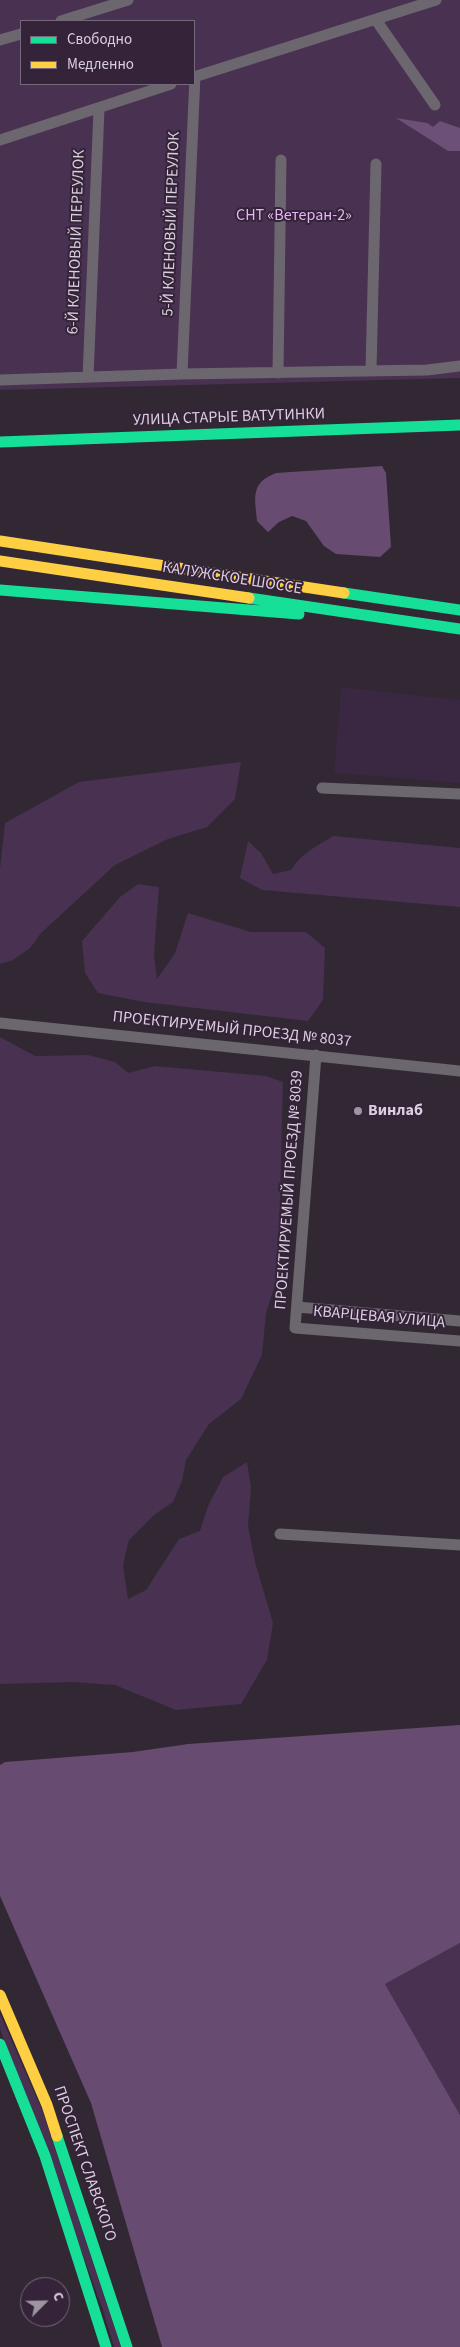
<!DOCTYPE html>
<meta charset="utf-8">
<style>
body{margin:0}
#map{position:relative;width:460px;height:2347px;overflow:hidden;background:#312834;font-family:"Source Sans 3",sans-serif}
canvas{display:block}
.legend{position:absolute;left:20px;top:20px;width:175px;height:65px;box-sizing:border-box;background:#342339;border:1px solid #76687b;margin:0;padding:6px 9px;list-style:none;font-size:15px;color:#d9cfdd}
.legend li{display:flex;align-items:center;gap:10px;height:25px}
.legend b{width:25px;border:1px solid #76687b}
.north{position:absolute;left:20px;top:2277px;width:50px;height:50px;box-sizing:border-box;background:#342339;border:1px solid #76687b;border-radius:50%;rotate:67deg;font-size:14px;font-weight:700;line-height:20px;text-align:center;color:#d9cfdd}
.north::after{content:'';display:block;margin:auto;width:18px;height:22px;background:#9e95a2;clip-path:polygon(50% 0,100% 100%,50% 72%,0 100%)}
</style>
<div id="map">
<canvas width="460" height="2347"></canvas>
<ul class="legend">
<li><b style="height:6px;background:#16e098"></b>Свободно</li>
<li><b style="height:6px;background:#ffcf43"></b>Медленно</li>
</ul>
<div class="north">С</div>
</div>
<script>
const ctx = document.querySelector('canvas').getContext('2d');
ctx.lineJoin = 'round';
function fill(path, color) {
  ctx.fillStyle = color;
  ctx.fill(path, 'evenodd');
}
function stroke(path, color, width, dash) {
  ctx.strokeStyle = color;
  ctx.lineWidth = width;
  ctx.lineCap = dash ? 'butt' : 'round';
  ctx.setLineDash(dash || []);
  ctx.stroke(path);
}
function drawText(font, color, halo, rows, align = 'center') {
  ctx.font = font + ' "Source Sans 3",sans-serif';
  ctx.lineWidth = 4;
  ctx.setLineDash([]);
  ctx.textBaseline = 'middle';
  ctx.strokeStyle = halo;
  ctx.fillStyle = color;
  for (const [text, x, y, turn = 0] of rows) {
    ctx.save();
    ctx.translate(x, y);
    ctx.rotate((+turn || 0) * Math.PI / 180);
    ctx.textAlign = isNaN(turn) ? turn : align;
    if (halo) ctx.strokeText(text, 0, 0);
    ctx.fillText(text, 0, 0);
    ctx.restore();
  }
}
fill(new Path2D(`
 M 341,687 L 460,700 L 460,783 L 334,773 Z`), '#3a2741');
fill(new Path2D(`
 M 0,0 L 460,0 L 460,378 L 0,390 ZM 21,21 L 194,21 L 194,84 L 21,84 Z
 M 241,762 L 235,799 L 207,827 L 168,839 L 115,865 L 41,933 L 30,948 L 13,960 L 0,964 L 0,869 L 5,823 L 79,782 Z
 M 333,836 L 460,848 L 460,907 L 262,890 L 240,878 L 248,841 L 261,853 L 273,874 L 291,870 C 301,853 317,846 333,836 Z
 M 138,884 L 159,887 L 154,955 L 157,979 L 175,953 L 188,913 L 251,932 L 306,932 L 325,948 L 323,1000 L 308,1021 L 144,1002 L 98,993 L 85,973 L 82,941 L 120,897 Z
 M 0,1037 L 35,1056 L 88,1055 L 115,1062 L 128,1073 L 155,1066 L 266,1076 L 283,1082 L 278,1276 L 266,1313 L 262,1355 L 241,1399 L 209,1424 L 186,1460 L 182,1481 L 173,1502 L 154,1515 L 129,1540 L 123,1565 L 128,1599 L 146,1590 L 179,1539 L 200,1531 L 208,1506 L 223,1477 L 247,1462 L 251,1487 L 248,1526 L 255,1562 L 273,1623 L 267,1660 L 241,1704 L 176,1710 L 115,1685 L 72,1682 L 0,1684 Z
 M 460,1943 L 460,2115 L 385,1984 Z
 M 0,2014 L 42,2110 L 121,2347 L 114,2347 L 103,2310 L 0,2029 Z`), '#483151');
fill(new Path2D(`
 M 382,466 L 386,473 L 391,547 L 380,557 L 336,554 L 324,546 L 306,521 L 292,516 L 279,522 L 268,532 L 257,521 C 255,497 250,483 276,473 Z
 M 460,1725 L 460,1943 L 385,1984 L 460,2115 L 460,2347 L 162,2347 L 91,2103 L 0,1896 L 0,1765 L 5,1762 L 133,1752 L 188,1744 Z`), '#674b71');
fill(new Path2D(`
 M 396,118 L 427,123 L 433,127 L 440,121 L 460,128 L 460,151 L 448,151 Z`), '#6d5077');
stroke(new Path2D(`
 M 376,20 L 435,105
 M 61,21 L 128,0
 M 0,40 L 21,34
 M 194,77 L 436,0
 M 0,140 L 171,84
 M 371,370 L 376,164
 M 278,373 L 281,160
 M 182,374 L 195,76
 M 88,377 L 99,109
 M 0,380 L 182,374 L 427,370 L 460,366
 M 322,788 L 460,794
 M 0,1023 L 460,1071
 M 316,1055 L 295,1328 L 460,1341
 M 297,1307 L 460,1321
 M 280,1534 L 460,1545`), '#6c666e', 11);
stroke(new Path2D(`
 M 0,442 L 460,425
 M 0,590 L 299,614
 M 344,593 L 460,610
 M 249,598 L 460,629
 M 0,2044 L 45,2156 L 106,2347
 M 57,2136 L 127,2347`), '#16e098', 11);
stroke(new Path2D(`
 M 0,541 L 344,593
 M 0,561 L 249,598
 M 0,1995 L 47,2105 L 57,2136`), '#ffcf43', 11);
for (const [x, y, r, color] of [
 [358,1111,5,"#9e95a2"]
]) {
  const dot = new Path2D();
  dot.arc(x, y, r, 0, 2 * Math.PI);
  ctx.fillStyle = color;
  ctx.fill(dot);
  stroke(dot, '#342339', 2);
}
drawText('16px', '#e6b5f8', '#342339', [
 ["СНТ «Ветеран-2»",294,216]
]);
drawText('16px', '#d9cfdd', '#342339', [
 ["5-Й КЛЕНОВЫЙ ПЕРЕУЛОК",172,224,-88],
 ["6-Й КЛЕНОВЫЙ ПЕРЕУЛОК",77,242,-88],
 ["УЛИЦА СТАРЫЕ ВАТУТИНКИ",229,418,-2],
 ["КАЛУЖСКОЕ ШОССЕ",232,579,9],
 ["ПРОЕКТИРУЕМЫЙ ПРОЕЗД № 8037",232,1030,6],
 ["ПРОЕКТИРУЕМЫЙ ПРОЕЗД № 8039",290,1190,-86],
 ["КВАРЦЕВАЯ УЛИЦА",379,1318,5],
 ["ПРОСПЕКТ СЛАВСКОГО",84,2164,71]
]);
drawText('bold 16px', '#d9cfdd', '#342339', [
 ["Винлаб",368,1111]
], 'left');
</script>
